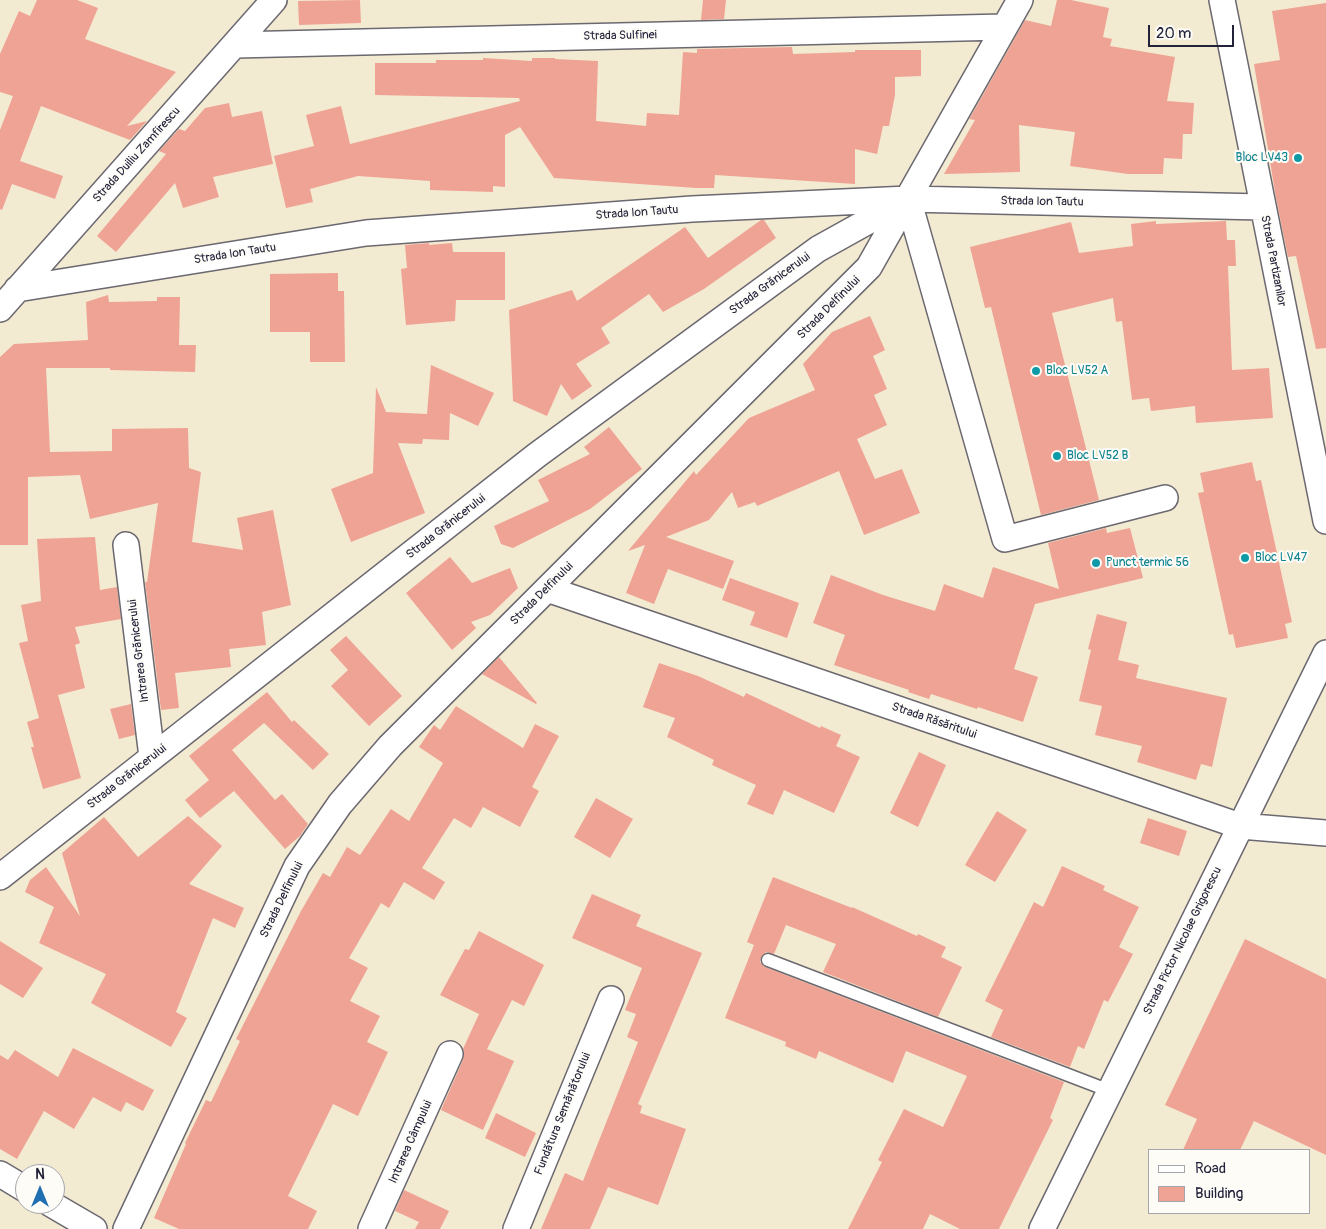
<!DOCTYPE html>
<meta charset="utf-8">
<style>
body{margin:0}
#map{position:relative;width:1326px;height:1229px;overflow:hidden;background:#f3ead2;font-family:Pangolin,sans-serif}
canvas{display:block}
.legend{position:absolute;left:1148px;top:1149px;width:162px;height:65px;box-sizing:border-box;background:#fdfcf7;border:1px solid #a5a5ac;margin:0;padding:6px 9px;list-style:none;font-size:15px;color:#22223b}
.legend li{display:flex;align-items:center;gap:10px;height:25px}
.legend b{width:25px;border:1px solid #a5a5ac}
.north{position:absolute;left:15px;top:1164px;width:50px;height:50px;box-sizing:border-box;background:#fdfcf7;border:1px solid #a5a5ac;border-radius:50%;rotate:0deg;font-size:14px;font-weight:700;line-height:20px;text-align:center;color:#22223b}
.north::after{content:'';display:block;margin:auto;width:18px;height:22px;background:#1f6fb2;clip-path:polygon(50% 0,100% 100%,50% 72%,0 100%)}
.scale{position:absolute;left:1148px;top:25px;width:86px;height:22px;box-sizing:border-box;border:2px solid #22223b;border-top:0;padding-left:6px;font-size:15px;line-height:18px;white-space:nowrap;color:#22223b;-webkit-text-stroke:4px #fdfcf7;paint-order:stroke}
</style>
<div id="map">
<canvas width="1326" height="1229"></canvas>
<ul class="legend">
<li><b style="height:6px;background:#fff"></b>Road</li>
<li><b style="height:14px;background:#efa394"></b>Building</li>
</ul>
<div class="north">N</div>
<div class="scale">20 m</div>
</div>
<script>
const ctx = document.querySelector('canvas').getContext('2d');
ctx.lineJoin = 'round';
function fill(path, color) {
  ctx.fillStyle = color;
  ctx.fill(path, 'evenodd');
}
function stroke(path, color, width, dash) {
  ctx.strokeStyle = color;
  ctx.lineWidth = width;
  ctx.lineCap = dash ? 'butt' : 'round';
  ctx.setLineDash(dash || []);
  ctx.stroke(path);
}
function drawText(font, color, halo, rows, align = 'center') {
  ctx.font = font + ' Pangolin,sans-serif';
  ctx.lineWidth = 4;
  ctx.setLineDash([]);
  ctx.textBaseline = 'middle';
  ctx.strokeStyle = halo;
  ctx.fillStyle = color;
  for (const [text, x, y, turn = 0] of rows) {
    ctx.save();
    ctx.translate(x, y);
    ctx.rotate((+turn || 0) * Math.PI / 180);
    ctx.textAlign = isNaN(turn) ? turn : align;
    if (halo) ctx.strokeText(text, 0, 0);
    ctx.fillText(text, 0, 0);
    ctx.restore();
  }
}
fill(new Path2D(`
 M 37,0 L 77,0 L 98,8 L 85,39 L 176,72 L 127,126 L 147,121 L 130,140 L 41,106 L 20,161 L 63,176 L 55,199 L 12,184 L 2,210 L 0,209 L 0,130 L 13,96 L 0,92 L 0,54 L 19,11 L 30,16 Z
 M 360,0 L 361,23 L 299,25 L 298,1 Z
 M 703,0 L 726,0 L 724,19 L 701,20 Z
 M 1057,0 L 1071,0 L 1109,8 L 1103,37 L 1112,39 L 1110,46 L 1175,57 L 1167,101 L 1194,103 L 1192,134 L 1183,134 L 1182,159 L 1164,158 L 1163,174 L 1128,174 L 1070,166 L 1075,132 L 1019,125 L 1020,172 L 944,174 L 975,120 L 969,119 L 971,116 L 1025,20 L 1051,26 Z
 M 1326,3 L 1326,348 L 1316,349 L 1296,256 L 1288,257 L 1276,198 L 1254,64 L 1280,60 L 1272,11 Z
 M 792,47 L 793,54 L 855,52 L 855,50 L 921,50 L 921,76 L 895,77 L 895,95 L 889,126 L 883,126 L 877,154 L 855,149 L 855,184 L 715,175 L 714,188 L 696,188 L 554,178 L 520,127 L 505,135 L 505,187 L 493,186 L 493,192 L 430,190 L 430,181 L 358,176 L 310,189 L 313,202 L 286,208 L 274,156 L 314,146 L 306,115 L 341,106 L 350,144 L 520,101 L 519,98 L 375,95 L 375,63 L 436,63 L 436,60 L 483,60 L 483,58 L 532,61 L 532,58 L 555,58 L 555,59 L 598,61 L 596,121 L 646,126 L 647,113 L 679,115 L 683,52 L 697,53 L 697,49 Z
 M 229,103 L 232,117 L 262,111 L 273,164 L 213,177 L 219,197 L 183,208 L 175,183 L 116,252 L 97,236 L 166,154 L 159,151 L 179,129 L 185,131 L 205,108 Z
 M 761,220 L 764,220 L 776,238 L 704,289 L 663,312 L 649,294 L 601,328 L 610,343 L 576,364 L 592,386 L 572,400 L 561,384 L 547,416 L 513,401 L 509,310 L 572,290 L 577,301 L 685,227 L 708,258 Z
 M 1156,221 L 1156,224 L 1226,221 L 1227,240 L 1235,240 L 1236,266 L 1228,266 L 1232,370 L 1269,368 L 1273,418 L 1196,423 L 1195,406 L 1151,411 L 1149,398 L 1132,400 L 1122,321 L 1116,322 L 1113,298 L 1052,313 L 1099,500 L 1041,515 L 991,307 L 985,308 L 970,247 L 1071,222 L 1079,253 L 1133,246 L 1131,224 Z
 M 429,243 L 429,245 L 452,243 L 453,252 L 505,252 L 505,300 L 456,300 L 455,321 L 406,325 L 401,269 L 407,268 L 405,245 Z
 M 338,273 L 338,291 L 344,291 L 345,362 L 310,362 L 310,332 L 270,332 L 270,274 Z
 M 108,295 L 109,302 L 157,301 L 157,297 L 180,297 L 179,345 L 196,345 L 195,372 L 110,370 L 110,368 L 46,368 L 50,452 L 112,451 L 112,429 L 188,428 L 189,468 L 201,472 L 192,542 L 243,550 L 237,518 L 273,510 L 291,605 L 262,612 L 266,645 L 229,649 L 231,667 L 175,673 L 179,708 L 161,710 L 145,582 L 147,582 L 158,503 L 90,519 L 80,475 L 28,477 L 28,545 L 0,545 L 0,357 L 14,344 L 88,340 L 86,302 Z
 M 870,316 L 885,350 L 873,356 L 887,389 L 874,395 L 887,425 L 857,439 L 875,479 L 902,469 L 920,513 L 864,535 L 839,471 L 757,506 L 755,502 L 738,508 L 732,492 L 709,520 L 666,537 L 734,561 L 723,589 L 668,569 L 654,604 L 626,593 L 645,545 L 628,551 L 694,471 L 696,475 L 749,418 L 815,390 L 803,364 L 832,332 Z
 M 431,365 L 494,393 L 478,426 L 450,413 L 449,440 L 423,439 L 422,444 L 398,443 L 425,513 L 351,542 L 331,489 L 373,473 L 376,387 L 386,412 L 427,414 Z
 M 609,427 L 642,469 L 590,509 L 513,548 L 501,544 L 494,526 L 549,501 L 538,480 L 590,454 L 584,447 Z
 M 1252,462 L 1256,481 L 1261,480 L 1292,622 L 1285,624 L 1288,638 L 1236,648 L 1233,634 L 1229,635 L 1198,493 L 1204,492 L 1200,473 Z
 M 1106,528 L 1107,533 L 1130,528 L 1143,578 L 1035,604 L 1014,669 L 1038,677 L 1023,722 L 978,707 L 977,709 L 931,694 L 929,699 L 908,692 L 909,690 L 834,665 L 845,635 L 813,623 L 831,575 L 883,595 L 935,611 L 944,584 L 983,598 L 993,567 L 1059,589 L 1048,543 Z
 M 95,537 L 100,590 L 117,587 L 121,619 L 75,627 L 80,643 L 75,645 L 85,688 L 58,695 L 81,778 L 43,789 L 31,747 L 34,747 L 27,722 L 39,718 L 19,643 L 28,641 L 21,605 L 41,601 L 37,539 Z
 M 450,557 L 472,583 L 510,568 L 518,588 L 490,615 L 471,622 L 476,628 L 452,650 L 406,593 Z
 M 730,578 L 799,603 L 787,638 L 750,625 L 755,612 L 722,600 Z
 M 1097,614 L 1127,622 L 1118,660 L 1139,665 L 1136,678 L 1227,698 L 1212,767 L 1201,764 L 1196,780 L 1137,762 L 1142,746 L 1095,735 L 1102,706 L 1079,701 L 1091,650 L 1088,649 Z
 M 346,636 L 402,696 L 369,726 L 331,686 L 348,670 L 330,650 Z
 M 499,657 L 537,703 L 536,704 L 482,674 Z
 M 659,663 L 698,676 L 744,697 L 746,693 L 820,728 L 821,726 L 841,735 L 836,746 L 860,757 L 834,813 L 784,790 L 773,815 L 747,804 L 756,785 L 712,765 L 714,760 L 667,737 L 675,718 L 643,707 Z
 M 267,692 L 292,722 L 294,720 L 329,754 L 313,770 L 264,723 L 232,750 L 275,800 L 282,794 L 308,824 L 300,836 L 285,849 L 234,791 L 200,818 L 185,800 L 209,780 L 189,756 Z
 M 131,704 L 135,735 L 119,739 L 110,709 Z
 M 456,706 L 523,748 L 535,724 L 559,736 L 532,787 L 539,791 L 520,827 L 483,807 L 471,828 L 454,818 L 422,868 L 445,882 L 434,900 L 404,882 L 389,908 L 381,903 L 349,958 L 368,968 L 350,1001 L 380,1016 L 367,1042 L 388,1052 L 358,1116 L 333,1104 L 288,1196 L 317,1211 L 308,1229 L 179,1229 L 154,1218 L 186,1144 L 185,1143 L 206,1100 L 211,1102 L 240,1041 L 236,1039 L 301,911 L 323,873 L 330,877 L 347,847 L 360,855 L 391,809 L 409,821 L 443,763 L 419,747 L 434,725 L 440,730 Z
 M 919,752 L 946,765 L 918,827 L 890,813 Z
 M 596,798 L 633,819 L 610,858 L 574,837 Z
 M 997,811 L 1027,830 L 995,882 L 965,865 Z
 M 188,816 L 222,846 L 189,884 L 244,908 L 235,928 L 213,918 L 176,1012 L 187,1018 L 171,1047 L 91,1003 L 106,974 L 39,943 L 54,907 L 25,892 L 30,880 L 46,867 L 80,916 L 62,853 L 104,817 L 138,857 Z
 M 1148,818 L 1187,831 L 1179,856 L 1140,843 Z
 M 1062,866 L 1105,886 L 1103,890 L 1139,907 L 1119,947 L 1133,954 L 1108,1002 L 1104,1000 L 1084,1049 L 1078,1046 L 1070,1067 L 991,1037 L 1003,1010 L 985,1001 L 1034,902 L 1043,907 Z
 M 773,877 L 852,908 L 852,907 L 917,936 L 918,934 L 946,947 L 941,957 L 962,967 L 938,1017 L 823,972 L 836,944 L 786,925 L 774,954 L 766,952 L 761,957 L 760,962 L 765,967 L 1064,1082 L 1050,1118 L 1053,1120 L 999,1229 L 960,1229 L 930,1214 L 923,1229 L 848,1229 L 882,1162 L 878,1160 L 904,1109 L 943,1127 L 967,1076 L 906,1051 L 893,1083 L 819,1051 L 816,1059 L 785,1046 L 786,1042 L 725,1018 L 754,945 L 747,942 Z
 M 592,894 L 641,915 L 636,926 L 702,953 L 638,1104 L 642,1106 L 640,1113 L 686,1129 L 658,1205 L 608,1187 L 590,1229 L 541,1229 L 565,1173 L 583,1181 L 638,1042 L 627,1037 L 636,1014 L 625,1010 L 642,968 L 572,938 Z
 M 479,931 L 544,965 L 524,1006 L 512,1000 L 487,1049 L 514,1061 L 483,1130 L 441,1110 L 463,1060 L 464,1053 L 463,1049 L 479,1014 L 440,995 L 465,949 L 469,950 Z
 M 1245,939 L 1326,979 L 1326,1155 L 1254,1121 L 1240,1150 L 1183,1150 L 1197,1119 L 1165,1105 Z
 M 0,941 L 43,968 L 23,998 L 0,984 Z
 M 73,1048 L 154,1090 L 143,1111 L 126,1102 L 121,1112 L 93,1097 L 74,1129 L 44,1111 L 17,1159 L 0,1149 L 0,1055 L 8,1060 L 15,1050 L 58,1077 Z
 M 496,1113 L 536,1133 L 525,1157 L 485,1138 Z
 M 404,1190 L 449,1211 L 440,1229 L 415,1229 L 419,1222 L 395,1211 Z`), '#efa394');
const lane = new Path2D(`
 M 768,960 L 1110,1091`);
const street = new Path2D(`
 M 1222,0 L 1326,521
 M 235,45 L 1004,27
 M 17,289 L 366,233 L 692,209 L 908,199 L 1262,207
 M 0,309 L 274,0
 M 126,545 L 152,757
 M 547,589 L 1240,826 L 1326,833
 M 0,877 L 537,455 L 818,249 L 908,199 L 1005,539 L 1165,498
 M 0,1174 L 25,1189
 M 51,1204 L 94,1229
 M 126,1229 L 297,866 L 340,804 L 390,746 L 869,267 L 1020,0
 M 371,1229 L 450,1054
 M 516,1229 L 611,999
 M 1042,1229 L 1326,653`);
stroke(lane, '#6b6870', 15);
stroke(street, '#6b6870', 28);
stroke(lane, '#fff', 12);
stroke(street, '#fff', 25);
for (const [x, y, r, color] of [
 [1298,158,5,"#0f9aa8"],
 [1036,371,5,"#0f9aa8"],
 [1057,456,5,"#0f9aa8"],
 [1245,558,5,"#0f9aa8"],
 [1096,563,5,"#0f9aa8"]
]) {
  const dot = new Path2D();
  dot.arc(x, y, r, 0, 2 * Math.PI);
  ctx.fillStyle = color;
  ctx.fill(dot);
  stroke(dot, '#fdfcf7', 2);
}
drawText('12px', '#22223b', '#fdfcf7', [
 ["Strada Sulfinei",620,36,-1],
 ["Strada Duiliu Zamfirescu",137,155,-48],
 ["Strada Ion Tautu",1042,202,1],
 ["Strada Ion Tautu",637,213,-4],
 ["Strada Ion Tautu",235,254,-9],
 ["Strada Partizanilor",1273,261,79],
 ["Strada Grănicerului",770,284,-36],
 ["Strada Delfinului",829,308,-45],
 ["Strada Grănicerului",446,527,-38],
 ["Strada Delfinului",542,594,-45],
 ["Intrarea Grănicerului",139,651,-97],
 ["Strada Răsăritului",934,721,19],
 ["Strada Grănicerului",127,777,-38],
 ["Strada Delfinului",282,900,-64],
 ["Strada Pictor Nicolae Grigorescu",1183,941,-64],
 ["Fundătura Semănătorului",563,1114,-68],
 ["Intrarea Câmpului",411,1142,-66]
]);
drawText('12px', '#0d838f', '#fdfcf7', [
 ["Bloc LV43",1288,158,"right"],
 ["Bloc LV52 A",1046,371],
 ["Bloc LV52 B",1067,456],
 ["Bloc LV47",1255,558],
 ["Punct termic 56",1106,563]
], 'left');
</script>
